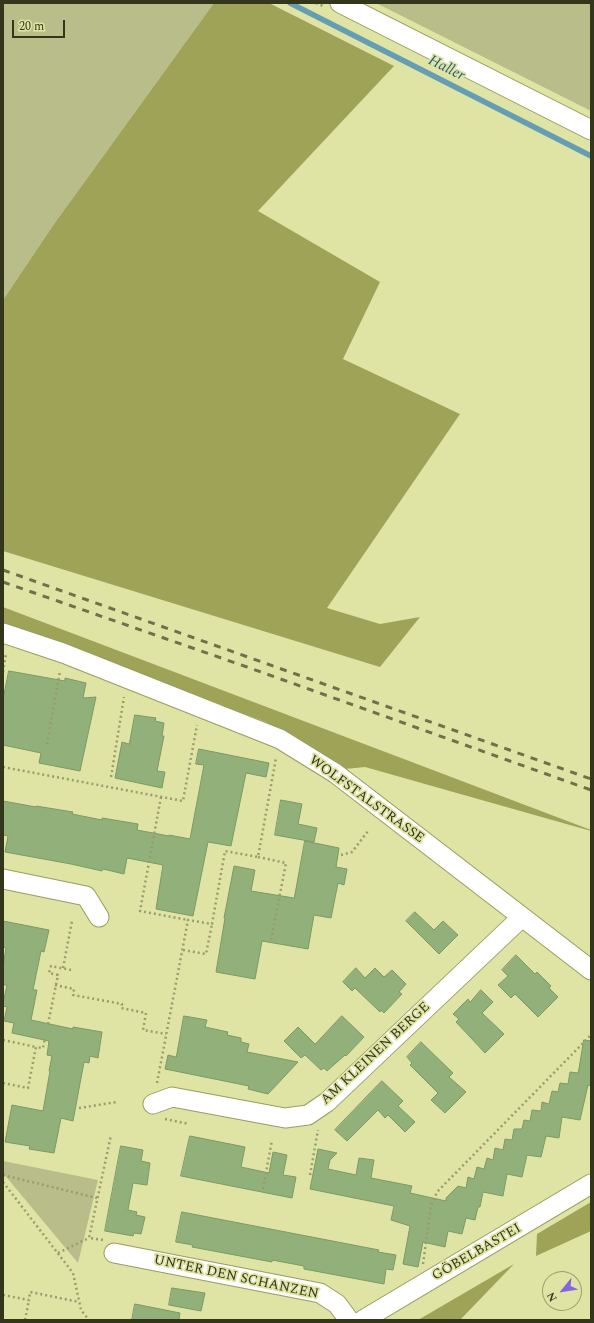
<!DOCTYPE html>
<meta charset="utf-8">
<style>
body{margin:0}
#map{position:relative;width:594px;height:1323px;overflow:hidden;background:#dfe4a4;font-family:Spectral,serif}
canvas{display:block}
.frame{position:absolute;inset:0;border:4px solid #34361c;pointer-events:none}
.north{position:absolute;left:542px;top:1271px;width:40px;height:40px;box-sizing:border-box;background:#dfe4a4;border:1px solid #9b9e6e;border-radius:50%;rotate:240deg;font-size:11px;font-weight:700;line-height:16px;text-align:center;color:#34361c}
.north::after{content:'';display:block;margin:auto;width:14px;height:18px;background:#8465e0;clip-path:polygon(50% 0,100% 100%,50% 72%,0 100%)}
.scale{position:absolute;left:12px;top:20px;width:53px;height:18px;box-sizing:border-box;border:2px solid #34361c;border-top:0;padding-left:5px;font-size:12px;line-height:14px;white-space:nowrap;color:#34361c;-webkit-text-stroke:3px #dfe4a4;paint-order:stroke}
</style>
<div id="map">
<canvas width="594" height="1323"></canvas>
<div class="frame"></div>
<div class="north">N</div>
<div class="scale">20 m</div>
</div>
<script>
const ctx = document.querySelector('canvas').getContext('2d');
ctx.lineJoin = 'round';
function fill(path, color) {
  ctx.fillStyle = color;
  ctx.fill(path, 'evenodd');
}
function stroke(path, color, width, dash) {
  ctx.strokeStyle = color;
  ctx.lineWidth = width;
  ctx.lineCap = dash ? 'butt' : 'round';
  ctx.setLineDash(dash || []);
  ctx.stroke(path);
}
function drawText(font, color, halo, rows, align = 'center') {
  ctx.font = font + ' Spectral,serif';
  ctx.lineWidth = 3.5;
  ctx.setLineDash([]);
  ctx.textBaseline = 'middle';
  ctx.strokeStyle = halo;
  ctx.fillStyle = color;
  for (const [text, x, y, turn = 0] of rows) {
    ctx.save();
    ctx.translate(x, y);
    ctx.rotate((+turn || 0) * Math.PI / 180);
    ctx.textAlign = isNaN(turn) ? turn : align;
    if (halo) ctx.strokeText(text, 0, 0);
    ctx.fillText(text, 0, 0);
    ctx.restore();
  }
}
fill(new Path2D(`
 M 3,3 L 214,3 L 54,224 L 3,300 Z
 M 376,3 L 591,3 L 591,111 Z
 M 3,1161 L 98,1180 L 78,1263 L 3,1173 Z`), '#b9bd8a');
fill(new Path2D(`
 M 214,3 L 269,3 L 394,66 L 258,211 L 380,282 L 343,359 L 460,414 L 327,608 L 380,624 L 420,617 L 380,667 L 3,551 L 3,300 L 54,224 Z
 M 3,607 L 591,830 L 591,831 L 365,767 L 345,769 L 266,722 L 88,655 L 3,626 Z
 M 591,1202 L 591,1231 L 536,1256 L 537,1234 Z
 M 514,1264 L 460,1320 L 418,1320 Z`), '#9fa357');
stroke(new Path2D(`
 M 290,3 L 591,156`), '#649eb3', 5.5);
const building = new Path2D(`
 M 9,671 L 65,681 L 65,678 L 86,683 L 83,698 L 96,697 L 80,771 L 39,763 L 41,753 L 3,745 L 3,700 Z
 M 135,715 L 156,718 L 155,721 L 164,723 L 162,736 L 164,736 L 157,771 L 165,772 L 162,788 L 115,778 L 122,742 L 129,744 Z
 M 199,749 L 269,763 L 266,777 L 246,773 L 231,846 L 208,842 L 193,916 L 156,909 L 163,865 L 127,858 L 124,874 L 103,869 L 102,871 L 71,864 L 5,852 L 8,836 L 3,835 L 3,801 L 36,807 L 36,806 L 73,812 L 72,814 L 102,820 L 102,818 L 138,824 L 137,830 L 169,836 L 169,835 L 190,839 L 204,765 L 196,764 Z
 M 281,800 L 302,804 L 298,824 L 317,828 L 314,842 L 275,835 Z
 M 305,841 L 339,848 L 336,867 L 347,869 L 344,885 L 338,883 L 331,918 L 314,915 L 308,949 L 262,941 L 255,979 L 216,972 L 225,918 L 224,918 L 234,866 L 255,870 L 251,891 L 294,898 Z
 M 415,912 L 434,930 L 443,921 L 458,935 L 439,954 L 406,921 Z
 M 3,921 L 49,930 L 44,952 L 41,951 L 33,990 L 37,990 L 31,1020 L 73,1029 L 73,1027 L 102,1032 L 98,1058 L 90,1056 L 89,1063 L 84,1062 L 73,1121 L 61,1118 L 54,1153 L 29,1149 L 30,1146 L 5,1142 L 12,1105 L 43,1111 L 50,1071 L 49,1071 L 52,1056 L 47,1055 L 49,1041 L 12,1033 L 14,1023 L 4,1021 L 7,1007 L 3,1006 L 3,1003 L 7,985 L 3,985 L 3,967 L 6,948 L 3,947 Z
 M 516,955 L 535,974 L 537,972 L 551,986 L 549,988 L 558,997 L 538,1017 L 515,994 L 511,998 L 498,985 L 508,976 L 502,970 Z
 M 356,968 L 365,978 L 375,968 L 384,977 L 392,970 L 406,984 L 399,992 L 402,994 L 384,1013 L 381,1010 L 380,1012 L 355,988 L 352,991 L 343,982 Z
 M 481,990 L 493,1002 L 482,1013 L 504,1034 L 485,1053 L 456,1022 L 459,1019 L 453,1014 L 468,999 L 470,1002 Z
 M 184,1016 L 207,1020 L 205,1027 L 228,1032 L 227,1035 L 241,1038 L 241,1042 L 249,1044 L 247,1052 L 298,1062 L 268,1094 L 248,1089 L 249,1086 L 165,1069 L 168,1055 L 176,1057 Z
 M 342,1016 L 364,1037 L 346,1056 L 345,1055 L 327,1071 L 324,1068 L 321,1070 L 305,1055 L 301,1058 L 284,1041 L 298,1027 L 315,1044 Z
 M 584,1040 L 591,1041 L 591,1086 L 588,1085 L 580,1120 L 562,1117 L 559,1138 L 546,1136 L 541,1157 L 527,1155 L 522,1177 L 507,1174 L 503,1196 L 483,1192 L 480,1207 L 478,1207 L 475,1220 L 466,1218 L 462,1234 L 448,1231 L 445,1247 L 423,1242 L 418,1267 L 403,1264 L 410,1226 L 391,1220 L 394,1206 L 310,1189 L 318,1149 L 337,1153 L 330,1160 L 328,1169 L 356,1175 L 359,1158 L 374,1160 L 371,1178 L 412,1186 L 410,1193 L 446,1201 L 446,1198 L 458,1186 L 466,1188 L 468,1177 L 474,1179 L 477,1167 L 484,1169 L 487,1158 L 493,1160 L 495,1148 L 503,1150 L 505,1139 L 512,1140 L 514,1129 L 522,1129 L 524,1120 L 530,1121 L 532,1110 L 541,1111 L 542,1102 L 549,1104 L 552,1091 L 558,1092 L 560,1083 L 568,1084 L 570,1072 L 578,1073 Z
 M 421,1042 L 453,1073 L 449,1077 L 466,1092 L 445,1113 L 431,1100 L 438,1093 L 410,1065 L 412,1063 L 407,1057 Z
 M 382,1081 L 403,1101 L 398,1106 L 415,1122 L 405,1132 L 388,1115 L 385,1118 L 378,1110 L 347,1141 L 335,1130 Z
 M 190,1136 L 245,1147 L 241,1167 L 269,1173 L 273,1152 L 287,1155 L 283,1175 L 296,1177 L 292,1198 L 181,1176 Z
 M 121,1146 L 143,1150 L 141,1161 L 150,1163 L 147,1185 L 133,1183 L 128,1210 L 137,1212 L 136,1215 L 145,1217 L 141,1234 L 134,1233 L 133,1236 L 105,1231 Z
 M 182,1212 L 379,1250 L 378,1252 L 396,1255 L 393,1270 L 386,1269 L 384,1284 L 304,1269 L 304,1266 L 272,1260 L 272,1262 L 192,1247 L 193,1245 L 176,1242 Z
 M 172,1288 L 205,1293 L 201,1311 L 169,1305 Z
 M 135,1304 L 180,1313 L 179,1320 L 132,1320 Z`);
fill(building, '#92b17a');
stroke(building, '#7c9963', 1);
const minor = new Path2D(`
 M 340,3 L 591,130
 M 3,633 L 63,653 L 280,739 L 335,773 L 591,970
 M 3,879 L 86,896 L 99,917
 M 153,1104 L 172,1097 L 285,1118 L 308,1115 L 327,1102 L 522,917
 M 114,1253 L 320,1293 L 337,1304 L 349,1320
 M 363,1320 L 591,1184`);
stroke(minor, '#999d60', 21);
stroke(new Path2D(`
 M 316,3 L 323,6
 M 3,487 L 5,488
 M 3,672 L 6,653
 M 47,744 L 60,671
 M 3,767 L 183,801 L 197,725
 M 111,777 L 124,697
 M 161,797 L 140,911 L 188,920
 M 341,855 L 352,852 L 368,831
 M 258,857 L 286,863 L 271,940
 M 183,950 L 206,954 L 212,924
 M 63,968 L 72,921
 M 55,985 L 74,989 L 73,995 L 122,1004 L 121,1008 L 146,1013 L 143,1030 L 166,1034
 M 48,1024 L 58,975 L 49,973 L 51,966 L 71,970
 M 3,1040 L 36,1047
 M 3,1083 L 28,1088 L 36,1047 L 43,1048 L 45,1038
 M 157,1083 L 188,920 L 212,924 L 225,851 L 258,857 L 276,758
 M 79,1108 L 117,1102
 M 165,1119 L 189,1124
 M 3,1175 L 97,1198
 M 310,1175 L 318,1130
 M 3,1182 L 73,1273 L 81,1310 L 89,1320
 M 263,1189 L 272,1140
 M 103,1240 L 89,1238 L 111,1135
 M 58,1253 L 89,1238
 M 423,1264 L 431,1206 L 437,1192 L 591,1035
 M 3,1295 L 29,1300 L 30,1292 L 79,1302
 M 25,1320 L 29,1300`), '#999c6c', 2.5, [2, 3]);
stroke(minor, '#fff', 19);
stroke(new Path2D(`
 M 3,570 L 591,779
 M 3,582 L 247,667 L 591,790`), '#6e714a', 3, [7, 7]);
drawText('14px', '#34361c', '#dfe4a4', [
 ["WOLFSTALSTRASSE",366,800,36],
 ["AM KLEINEN BERGE",376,1054,-43],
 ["GÖBELBASTEI",477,1253,-30],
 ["UNTER DEN SCHANZEN",236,1278,12]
]);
drawText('italic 15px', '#1e5d79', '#dfe4a4', [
 ["Haller",446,69,27]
]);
</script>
